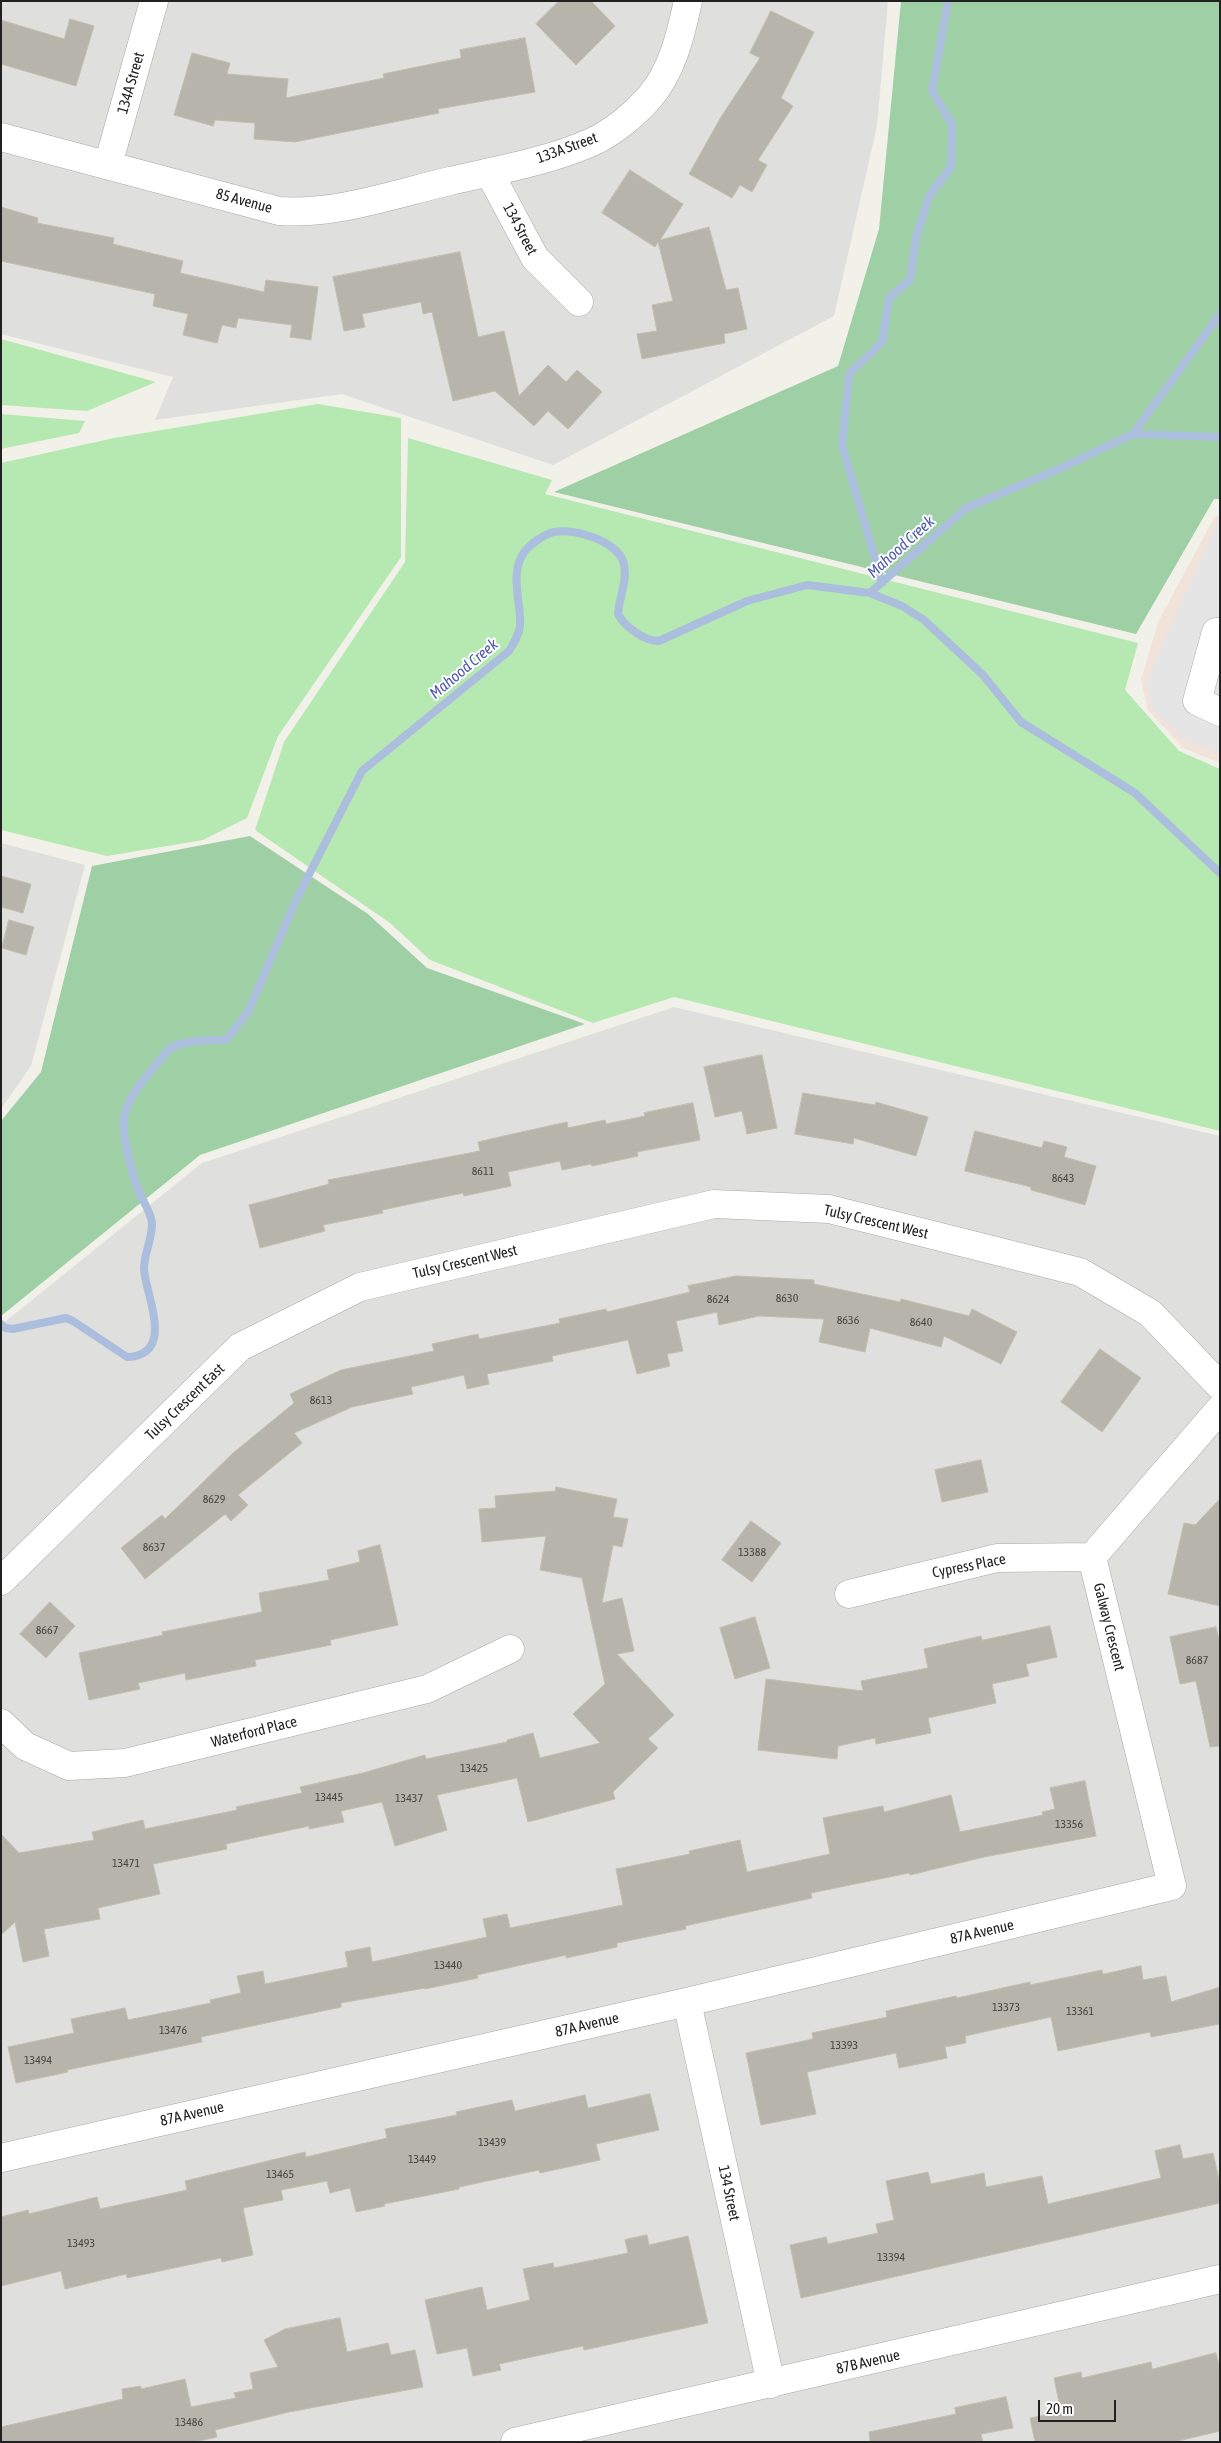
<!DOCTYPE html>
<style>
body{margin:0}
#map{position:relative;width:1221px;height:2443px;overflow:hidden;background:#f1f1e9;font-family:"Asap Condensed",sans-serif}
canvas{display:block}
.frame{position:absolute;inset:0;border:2px solid #212121;pointer-events:none}
.scale{position:absolute;left:1038px;top:2400px;width:78px;height:22px;box-sizing:border-box;border:2px solid #212121;border-top:0;padding-left:6px;font-size:15px;line-height:18px;white-space:nowrap;color:#212121;-webkit-text-stroke:4px #fff;paint-order:stroke}
</style>
<div id="map">
<canvas width="1221" height="2443"></canvas>
<div class="frame"></div>
<div class="scale">20 m</div>
</div>
<script>
const ctx = document.querySelector('canvas').getContext('2d');
ctx.lineJoin = 'round';
function fill(path, color) {
  ctx.fillStyle = color;
  ctx.fill(path, 'evenodd');
}
function stroke(path, color, width, dash) {
  ctx.strokeStyle = color;
  ctx.lineWidth = width;
  ctx.lineCap = dash ? 'butt' : 'round';
  ctx.setLineDash(dash || []);
  ctx.stroke(path);
}
function drawText(font, color, halo, rows, align = 'center') {
  ctx.font = font + ' "Asap Condensed",sans-serif';
  ctx.lineWidth = 4;
  ctx.setLineDash([]);
  ctx.textBaseline = 'middle';
  ctx.strokeStyle = halo;
  ctx.fillStyle = color;
  for (const [text, x, y, turn = 0] of rows) {
    ctx.save();
    ctx.translate(x, y);
    ctx.rotate((+turn || 0) * Math.PI / 180);
    ctx.textAlign = isNaN(turn) ? turn : align;
    if (halo) ctx.strokeText(text, 0, 0);
    ctx.fillText(text, 0, 0);
    ctx.restore();
  }
}
fill(new Path2D(`
 M 1,1 L 888,1 L 877,126 L 834,316 L 553,465 L 342,394 L 155,420 L 173,377 L 1,334 Z
 M 1,843 L 85,865 L 31,1066 L 1,1109 Z
 M 674,1007 L 1220,1136 L 1220,2442 L 1,2442 L 1,1325 L 202,1163 Z`), '#dfdfde');
fill(new Path2D(`
 M 1220,515 L 1220,763 L 1183,748 L 1148,710 L 1141,680 L 1158,622 L 1215,516 Z`), '#f1e3d9');
fill(new Path2D(`
 M 1,339 L 156,382 L 87,411 L 1,405 Z
 M 318,404 L 401,418 L 401,557 L 278,736 L 247,818 L 203,840 L 107,856 L 1,830 L 1,463 L 114,438 Z
 M 1,414 L 85,421 L 79,433 L 1,449 Z
 M 408,438 L 552,480 L 545,494 L 1138,643 L 1125,690 L 1179,751 L 1220,769 L 1220,1131 L 674,997 L 593,1023 L 430,960 L 390,923 L 255,830 L 284,742 L 405,562 Z`), '#b6e8b1');
fill(new Path2D(`
 M 901,1 L 1220,1 L 1220,499 L 1214,499 L 1136,634 L 554,492 L 838,366 L 879,229 Z
 M 250,836 L 368,914 L 427,968 L 585,1024 L 200,1155 L 1,1316 L 1,1121 L 41,1072 L 92,866 Z`), '#9fcfa4');
fill(new Path2D(`
 M 1219,519 L 1220,519 L 1220,753 L 1183,739 L 1152,709 L 1146,682 Z`), '#e5e5e5');
stroke(new Path2D(`
 M 1133,434 L 1220,314
 M 882,583 L 842,445 L 849,374 L 882,342 L 889,298 L 910,280 L 916,238 L 929,196 L 951,167 L 952,124 L 932,91 L 948,1
 M 870,593 L 902,606 L 924,620 L 983,675 L 1021,722 L 1135,793 L 1220,873
 M 1,1324 L 5,1328 L 13,1329 L 66,1318 L 73,1321 L 127,1357 C 176,1355 146,1297 144,1269 C 144,1254 152,1239 152,1224 C 152,1214 143,1201 139,1192 C 132,1175 122,1137 124,1118 C 127,1093 154,1069 169,1049 C 187,1039 206,1041 226,1040 L 248,1012 L 296,900 L 362,771 L 509,651 C 514,643 519,635 520,626 C 522,603 508,573 525,551 C 531,544 541,537 550,533 C 570,526 615,540 623,561 C 629,576 619,598 618,614 C 625,627 644,641 659,641 L 747,601 L 807,585 L 870,593 L 966,508 L 1057,470 L 1133,434 L 1220,437`), '#abbedd', 8);
const building = new Path2D(`
 M 559,1 L 591,1 L 615,26 L 576,65 L 536,24 Z
 M 771,11 L 814,32 L 781,98 L 793,106 L 758,160 L 767,165 L 752,192 L 740,185 L 732,198 L 689,174 L 721,117 L 760,58 L 750,53 Z
 M 70,19 L 94,26 L 76,86 L 1,64 L 1,20 L 64,39 Z
 M 525,38 L 535,92 L 438,109 L 439,113 L 295,142 L 254,139 L 255,123 L 215,120 L 213,126 L 174,115 L 192,53 L 230,63 L 227,74 L 288,79 L 286,98 L 384,78 L 383,74 L 461,58 L 460,50 Z
 M 630,170 L 683,204 L 660,240 L 709,227 L 726,290 L 738,288 L 747,329 L 724,334 L 725,343 L 642,359 L 637,334 L 657,331 L 652,305 L 673,301 L 658,242 L 655,247 L 602,213 Z
 M 1,207 L 38,218 L 37,223 L 114,238 L 113,244 L 183,261 L 180,273 L 264,292 L 266,280 L 318,287 L 311,340 L 290,337 L 292,325 L 238,318 L 236,328 L 222,325 L 217,343 L 183,335 L 188,314 L 153,306 L 155,294 L 1,261 Z
 M 460,252 L 478,337 L 504,331 L 519,396 L 548,365 L 566,382 L 577,370 L 602,392 L 568,429 L 548,411 L 534,426 L 495,391 L 453,401 L 432,312 L 423,314 L 421,302 L 362,314 L 365,327 L 344,331 L 333,277 Z
 M 1,876 L 31,884 L 23,913 L 1,907 Z
 M 9,920 L 34,927 L 26,955 L 2,948 Z
 M 762,1055 L 777,1128 L 747,1134 L 742,1111 L 715,1117 L 704,1067 Z
 M 803,1093 L 875,1105 L 876,1102 L 928,1117 L 916,1156 L 854,1138 L 853,1144 L 795,1134 Z
 M 693,1103 L 700,1140 L 637,1152 L 638,1156 L 592,1166 L 591,1164 L 562,1170 L 560,1161 L 508,1172 L 511,1186 L 464,1196 L 463,1193 L 382,1210 L 383,1213 L 323,1225 L 325,1231 L 260,1248 L 249,1205 L 329,1184 L 328,1180 L 480,1151 L 478,1142 L 517,1133 L 567,1122 L 568,1128 L 605,1120 L 606,1124 L 645,1116 L 644,1113 Z
 M 975,1131 L 1042,1148 L 1044,1141 L 1067,1147 L 1064,1157 L 1096,1166 L 1085,1205 L 1031,1190 L 1031,1187 L 965,1171 Z
 M 736,1276 L 814,1280 L 814,1284 L 900,1302 L 901,1299 L 969,1316 L 972,1309 L 1017,1332 L 1001,1364 L 944,1336 L 941,1347 L 870,1328 L 865,1352 L 819,1342 L 824,1319 L 759,1316 L 719,1325 L 717,1312 L 676,1321 L 683,1351 L 667,1354 L 670,1366 L 637,1374 L 628,1340 L 552,1356 L 553,1361 L 487,1374 L 489,1384 L 467,1389 L 464,1375 L 411,1387 L 413,1394 L 352,1407 L 294,1433 L 302,1443 L 238,1495 L 248,1505 L 231,1521 L 225,1514 L 145,1579 L 121,1548 L 162,1515 L 165,1519 L 232,1454 L 294,1403 L 290,1394 L 341,1370 L 434,1351 L 432,1344 L 478,1334 L 479,1339 L 560,1323 L 559,1319 L 606,1309 L 607,1312 L 690,1292 L 688,1286 Z
 M 1100,1349 L 1141,1378 L 1102,1432 L 1061,1402 Z
 M 981,1460 L 988,1492 L 942,1502 L 935,1470 Z
 M 556,1487 L 617,1499 L 613,1517 L 628,1519 L 622,1547 L 613,1545 L 602,1603 L 622,1598 L 634,1651 L 617,1654 L 674,1715 L 648,1739 L 658,1748 L 613,1792 L 615,1799 L 528,1822 L 517,1778 L 437,1795 L 447,1830 L 395,1846 L 382,1802 L 341,1811 L 344,1822 L 309,1829 L 309,1826 L 226,1844 L 227,1849 L 153,1864 L 160,1894 L 98,1908 L 100,1919 L 44,1929 L 49,1956 L 23,1962 L 15,1922 L 1,1935 L 1,1834 L 19,1853 L 94,1840 L 92,1832 L 143,1820 L 145,1829 L 237,1810 L 236,1807 L 302,1793 L 300,1787 L 363,1773 L 425,1755 L 426,1759 L 507,1742 L 507,1740 L 533,1733 L 540,1758 L 600,1743 L 573,1714 L 605,1684 L 582,1578 L 540,1570 L 546,1536 L 482,1542 L 479,1509 L 496,1508 L 495,1496 L 555,1491 Z
 M 1220,1499 L 1220,1606 L 1168,1594 L 1184,1523 L 1195,1525 Z
 M 751,1521 L 781,1543 L 752,1582 L 722,1560 Z
 M 380,1545 L 398,1625 L 330,1640 L 331,1645 L 255,1660 L 256,1666 L 186,1680 L 185,1673 L 138,1683 L 140,1689 L 89,1700 L 79,1653 L 163,1635 L 162,1632 L 262,1612 L 259,1593 L 329,1580 L 327,1570 L 360,1562 L 358,1551 Z
 M 50,1602 L 75,1626 L 46,1658 L 20,1634 Z
 M 755,1617 L 770,1668 L 735,1679 L 720,1628 Z
 M 1050,1626 L 1057,1657 L 1026,1664 L 1029,1676 L 992,1684 L 996,1703 L 928,1718 L 931,1733 L 876,1744 L 875,1738 L 838,1746 L 837,1759 L 758,1750 L 766,1679 L 863,1691 L 861,1681 L 928,1668 L 924,1649 L 981,1636 L 982,1640 Z
 M 1216,1627 L 1220,1643 L 1220,1746 L 1210,1747 L 1196,1681 L 1180,1684 L 1170,1637 Z
 M 1085,1781 L 1096,1836 L 984,1857 L 910,1875 L 909,1873 L 811,1893 L 812,1898 L 685,1926 L 686,1929 L 617,1943 L 617,1947 L 566,1958 L 566,1955 L 477,1975 L 478,1978 L 425,1989 L 425,1988 L 341,2003 L 341,2007 L 201,2037 L 202,2042 L 67,2070 L 68,2072 L 16,2083 L 8,2047 L 74,2033 L 71,2019 L 125,2008 L 128,2020 L 211,2003 L 210,2000 L 241,1993 L 237,1976 L 263,1971 L 265,1984 L 348,1967 L 345,1952 L 370,1947 L 372,1962 L 487,1937 L 483,1919 L 507,1914 L 510,1928 L 623,1905 L 616,1869 L 690,1854 L 689,1851 L 740,1840 L 747,1872 L 830,1854 L 823,1818 L 883,1806 L 884,1812 L 951,1795 L 960,1832 L 1043,1815 L 1042,1812 L 1055,1809 L 1050,1788 Z
 M 1141,1966 L 1143,1980 L 1166,1976 L 1171,2002 L 1220,1987 L 1220,2024 L 1151,2037 L 1150,2032 L 1058,2051 L 1051,2017 L 965,2036 L 966,2043 L 945,2047 L 947,2058 L 899,2068 L 896,2053 L 807,2072 L 816,2114 L 761,2125 L 746,2053 L 813,2039 L 812,2033 L 887,2017 L 886,2011 L 956,1996 L 957,1998 L 1030,1982 L 1030,1985 L 1102,1970 L 1103,1974 Z
 M 650,2094 L 659,2130 L 596,2144 L 600,2160 L 540,2173 L 539,2170 L 459,2187 L 459,2189 L 384,2204 L 385,2206 L 356,2212 L 350,2188 L 330,2193 L 327,2181 L 281,2190 L 283,2200 L 243,2208 L 253,2255 L 222,2262 L 221,2258 L 127,2278 L 126,2274 L 65,2289 L 61,2271 L 1,2286 L 1,2217 L 28,2210 L 29,2214 L 97,2197 L 100,2209 L 187,2190 L 185,2181 L 305,2152 L 306,2157 L 387,2138 L 385,2129 L 457,2115 L 456,2112 L 512,2100 L 515,2111 L 585,2095 L 588,2108 Z
 M 1180,2145 L 1183,2159 L 1213,2153 L 1220,2184 L 1220,2203 L 801,2298 L 790,2245 L 826,2237 L 828,2244 L 878,2233 L 876,2224 L 894,2220 L 886,2181 L 928,2172 L 931,2184 L 984,2173 L 986,2187 L 1042,2176 L 1048,2204 L 1161,2178 L 1155,2151 Z
 M 647,2235 L 649,2245 L 688,2236 L 708,2323 L 584,2350 L 583,2346 L 499,2364 L 501,2370 L 473,2376 L 467,2348 L 437,2354 L 425,2300 L 482,2287 L 487,2310 L 530,2300 L 523,2269 L 553,2263 L 554,2268 L 628,2253 L 625,2240 Z
 M 340,2318 L 347,2352 L 388,2343 L 391,2355 L 415,2350 L 423,2387 L 289,2412 L 215,2430 L 217,2437 L 194,2442 L 1,2442 L 1,2427 L 123,2399 L 122,2389 L 141,2386 L 141,2389 L 185,2379 L 191,2407 L 236,2398 L 234,2393 L 253,2389 L 250,2373 L 278,2367 L 264,2340 L 285,2329 Z
 M 1216,2353 L 1220,2369 L 1220,2431 L 1174,2442 L 1035,2442 L 1030,2418 L 1061,2412 L 1054,2378 L 1081,2372 L 1082,2378 L 1151,2362 L 1152,2369 Z
 M 1006,2397 L 1013,2428 L 981,2434 L 983,2442 L 870,2442 L 869,2432 L 956,2414 L 955,2408 Z`);
fill(building, '#b7b5ab');
stroke(building, '#c2bfab', 1);
const minor = new Path2D(`
 M 1,137 L 279,211 C 337,215 394,194 450,181 C 497,170 547,162 592,142 C 612,133 634,115 649,98 C 672,72 681,34 688,1
 M 108,165 L 154,1
 M 489,172 L 535,258 L 579,302
 M 1220,632 L 1216,632 L 1197,701 L 1220,712
 M 1092,1557 L 1220,1409
 M 1,1581 L 240,1347 L 360,1287 L 714,1204 L 829,1209 L 1080,1272 L 1150,1313 L 1220,1386
 M 849,1594 L 997,1558 L 1092,1557
 M 1,1723 L 25,1746 L 69,1766 L 125,1763 L 427,1689 L 510,1649
 M 687,2002 L 771,2384
 M 1,2158 L 687,2002 L 1172,1886 L 1092,1557
 M 515,2442 L 1220,2279`);
stroke(minor, '#a8a8a8', 29);
stroke(minor, '#fff', 28);
drawText('12px', '#464644', null, [
 ["8611",483,1171],
 ["8643",1063,1178],
 ["8630",787,1298],
 ["8624",718,1299],
 ["8636",848,1320],
 ["8640",921,1322],
 ["8613",321,1400],
 ["8629",214,1499],
 ["8637",154,1547],
 ["13388",752,1552],
 ["8667",47,1630],
 ["8687",1197,1660],
 ["13425",474,1768],
 ["13445",329,1797],
 ["13437",409,1798],
 ["13356",1069,1824],
 ["13471",126,1863],
 ["13440",448,1965],
 ["13373",1006,2007],
 ["13361",1080,2011],
 ["13476",173,2030],
 ["13393",844,2045],
 ["13494",38,2060],
 ["13439",492,2142],
 ["13449",422,2159],
 ["13465",280,2174],
 ["13493",81,2243],
 ["13394",891,2257],
 ["13486",189,2422]
]);
drawText('15px', '#212121', '#fff', [
 ["134A Street",131,83,-74],
 ["133A Street",567,148,-20],
 ["85 Avenue",244,201,15],
 ["134 Street",520,229,62],
 ["Tulsy Crescent West",876,1222,13],
 ["Tulsy Crescent West",465,1262,-13],
 ["Tulsy Crescent East",185,1402,-44],
 ["Cypress Place",969,1566,-11],
 ["Galway Crescent",1109,1627,76],
 ["Waterford Place",254,1732,-14],
 ["87A Avenue",982,1932,-13],
 ["87A Avenue",587,2025,-13],
 ["87A Avenue",192,2114,-13],
 ["134 Street",729,2193,78],
 ["87B Avenue",868,2362,-13]
]);
drawText('italic 16px', '#505aae', '#fff', [
 ["Mahood Creek",901,547,-42],
 ["Mahood Creek",464,669,-40]
]);
</script>
